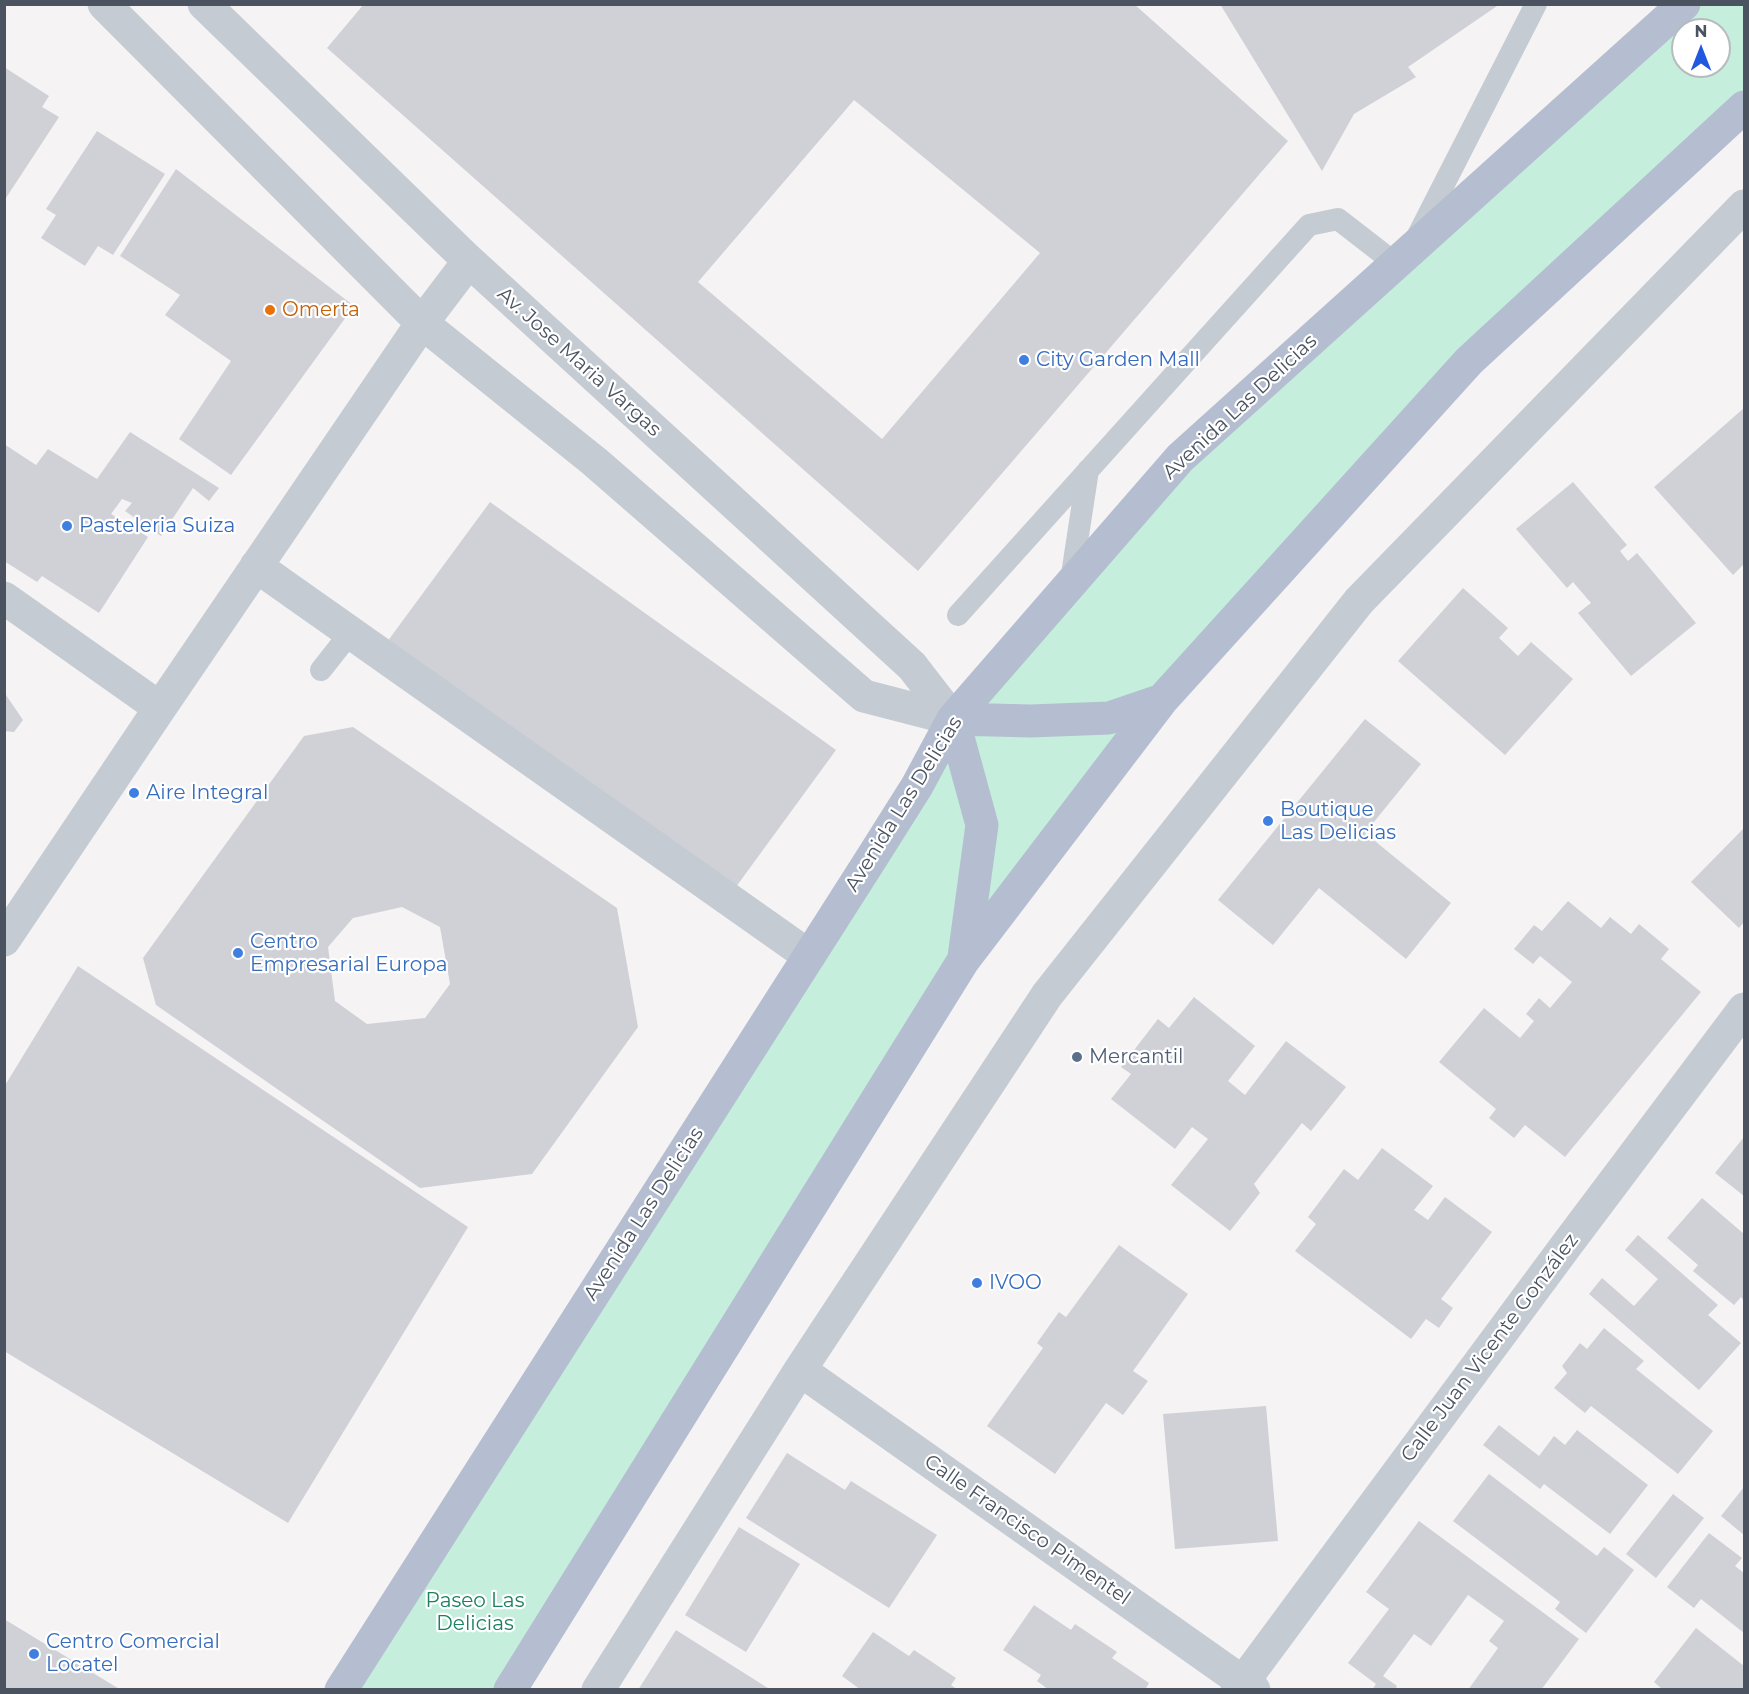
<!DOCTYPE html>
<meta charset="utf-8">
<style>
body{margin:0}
#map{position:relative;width:1749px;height:1694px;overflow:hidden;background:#f5f3f3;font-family:Montserrat,sans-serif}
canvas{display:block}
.frame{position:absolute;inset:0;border:6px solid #4b5360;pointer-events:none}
.north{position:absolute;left:1671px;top:18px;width:60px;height:60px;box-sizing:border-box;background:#fff;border:2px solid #b7babf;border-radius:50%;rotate:0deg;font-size:16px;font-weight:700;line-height:24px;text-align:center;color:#4b5360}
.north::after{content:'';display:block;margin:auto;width:21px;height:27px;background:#2257e0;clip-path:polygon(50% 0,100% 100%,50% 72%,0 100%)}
</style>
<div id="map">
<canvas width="1749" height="1694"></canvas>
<div class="frame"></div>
<div class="north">N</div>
</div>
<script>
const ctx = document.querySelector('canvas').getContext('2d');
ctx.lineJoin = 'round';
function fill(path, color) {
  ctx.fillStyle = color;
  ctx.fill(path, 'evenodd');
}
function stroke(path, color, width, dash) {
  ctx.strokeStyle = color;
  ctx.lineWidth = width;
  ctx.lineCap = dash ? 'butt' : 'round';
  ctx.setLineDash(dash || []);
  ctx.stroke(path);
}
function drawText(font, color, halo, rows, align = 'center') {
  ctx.font = font + ' Montserrat,sans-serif';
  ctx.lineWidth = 4.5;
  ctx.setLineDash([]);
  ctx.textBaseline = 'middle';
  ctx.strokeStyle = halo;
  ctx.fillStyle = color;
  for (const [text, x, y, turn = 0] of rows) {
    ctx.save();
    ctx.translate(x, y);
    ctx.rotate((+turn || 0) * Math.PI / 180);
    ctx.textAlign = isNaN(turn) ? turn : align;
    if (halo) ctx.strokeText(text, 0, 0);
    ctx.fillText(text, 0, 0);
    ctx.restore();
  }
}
fill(new Path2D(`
 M 1684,5 L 1744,5 L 1744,107 L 1469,361 L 963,961 L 512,1689 L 341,1690 L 953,719 L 1180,458 ZM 1683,30 L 1719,30 L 1719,66 L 1683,66 Z`), '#c5efdc');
fill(new Path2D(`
 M 364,4 L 1134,4 L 1288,141 L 918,571 L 327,48 ZM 854,100 L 1040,253 L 882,439 L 698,282 Z
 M 1220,4 L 1500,4 L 1408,67 L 1416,77 L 1354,114 L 1322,171 Z
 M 4,67 L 49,96 L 42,107 L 59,117 L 4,201 Z
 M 97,131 L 165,174 L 113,255 L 98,246 L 85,266 L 41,238 L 56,215 L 46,209 Z
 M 176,169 L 354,306 L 231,475 L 179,439 L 231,361 L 165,315 L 180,295 L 120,256 Z
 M 1744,408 L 1744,564 L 1733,575 L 1654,487 Z
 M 130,432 L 219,488 L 209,501 L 193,488 L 161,536 L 125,511 L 132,503 L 122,499 L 111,514 L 148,537 L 99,613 L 42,576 L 37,582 L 4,561 L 4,444 L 36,465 L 48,449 L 97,479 Z
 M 1573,482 L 1627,545 L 1620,551 L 1628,561 L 1637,553 L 1696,623 L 1631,676 L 1578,613 L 1591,603 L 1573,582 L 1567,588 L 1516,529 Z
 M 490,502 L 836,750 L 733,891 L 387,642 Z
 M 1463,588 L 1508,628 L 1499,638 L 1518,656 L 1531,642 L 1573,679 L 1505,755 L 1398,661 Z
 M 4,692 L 23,720 L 14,732 L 4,731 Z
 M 1365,719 L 1421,764 L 1365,833 L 1451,903 L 1406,959 L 1319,888 L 1273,945 L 1218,900 Z
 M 353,727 L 617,908 L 638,1027 L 532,1174 L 420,1188 L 156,1005 L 143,958 L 304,736 ZM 402,907 L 440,927 L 450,984 L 425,1018 L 367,1024 L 335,1001 L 328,947 L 353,918 Z
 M 1744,828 L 1744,922 L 1739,928 L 1691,882 Z
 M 1568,901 L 1601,928 L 1610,917 L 1631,934 L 1639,924 L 1669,949 L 1661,959 L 1701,992 L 1565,1157 L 1525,1125 L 1514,1138 L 1489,1118 L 1496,1109 L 1439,1062 L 1484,1008 L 1520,1038 L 1534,1021 L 1526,1014 L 1539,998 L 1550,1008 L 1572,982 L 1540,956 L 1533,964 L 1514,949 L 1534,925 L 1542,931 Z
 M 78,966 L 468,1227 L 288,1523 L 4,1351 L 4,1087 Z
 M 1194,997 L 1255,1046 L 1228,1081 L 1245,1095 L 1286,1041 L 1346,1087 L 1311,1131 L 1302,1123 L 1254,1184 L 1260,1193 L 1230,1231 L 1171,1185 L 1208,1139 L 1192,1127 L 1175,1149 L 1111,1099 L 1131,1074 L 1121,1067 L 1158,1019 L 1169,1028 Z
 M 1744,1137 L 1744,1196 L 1715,1173 Z
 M 1382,1148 L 1433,1186 L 1414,1210 L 1428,1220 L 1445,1197 L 1492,1232 L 1441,1299 L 1453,1308 L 1439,1328 L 1426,1319 L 1411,1339 L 1295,1251 L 1316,1224 L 1308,1217 L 1344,1169 L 1358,1180 Z
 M 1702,1198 L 1744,1234 L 1744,1301 L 1741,1297 L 1734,1305 L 1693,1271 L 1698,1265 L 1667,1238 Z
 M 1638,1235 L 1718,1305 L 1708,1315 L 1741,1343 L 1699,1390 L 1589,1294 L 1602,1278 L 1634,1306 L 1658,1279 L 1625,1250 Z
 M 1119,1245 L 1188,1294 L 1133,1371 L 1148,1381 L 1123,1415 L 1106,1403 L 1055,1474 L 987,1426 L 1043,1348 L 1037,1343 L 1059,1312 L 1066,1317 Z
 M 1604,1328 L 1644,1361 L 1636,1369 L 1713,1431 L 1678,1474 L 1591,1406 L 1585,1413 L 1554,1388 L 1567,1373 L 1562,1366 L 1580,1343 L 1587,1349 Z
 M 1266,1406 L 1278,1541 L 1175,1549 L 1163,1414 Z
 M 1499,1425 L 1539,1456 L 1554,1436 L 1565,1445 L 1577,1430 L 1648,1485 L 1610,1534 L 1544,1484 L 1540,1489 L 1483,1445 Z
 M 787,1453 L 845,1490 L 851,1481 L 937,1535 L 889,1608 L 746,1518 Z
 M 1489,1474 L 1597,1556 L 1604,1547 L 1634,1570 L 1586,1633 L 1555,1609 L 1560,1602 L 1453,1521 Z
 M 1744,1487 L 1744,1535 L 1721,1516 Z
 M 1673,1494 L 1704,1518 L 1656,1578 L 1626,1554 Z
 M 1419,1521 L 1579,1639 L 1541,1690 L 1468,1690 L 1498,1648 L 1489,1641 L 1504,1621 L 1468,1595 L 1431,1646 L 1414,1634 L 1383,1676 L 1397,1686 L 1395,1690 L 1372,1690 L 1376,1684 L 1348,1663 L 1389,1609 L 1366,1592 Z
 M 739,1527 L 800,1564 L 746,1652 L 685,1615 Z
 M 1709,1533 L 1742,1558 L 1735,1566 L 1744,1573 L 1744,1633 L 1701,1599 L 1694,1608 L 1667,1587 Z
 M 1034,1605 L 1071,1630 L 1075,1624 L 1117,1652 L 1112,1658 L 1149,1683 L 1145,1690 L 1049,1690 L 1037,1681 L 1041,1675 L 1003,1650 Z
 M 4,1619 L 121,1690 L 4,1690 Z
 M 1696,1628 L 1744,1666 L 1744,1690 L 1663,1690 L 1654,1682 Z
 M 676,1630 L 771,1690 L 638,1690 Z
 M 873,1632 L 909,1656 L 914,1650 L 956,1678 L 951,1685 L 958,1690 L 861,1690 L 842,1676 Z`), '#d0d1d7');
stroke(new Path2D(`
 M 1418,235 L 1536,4
 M 1071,581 L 1088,470
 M 958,615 L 1309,225 L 1338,219 L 1396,264
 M 321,670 L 351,632`), '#c4cbd3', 22);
stroke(new Path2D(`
 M 104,4 L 422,323 L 595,462 L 864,696 L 953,719
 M 204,4 L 469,261 L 912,666 L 953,719
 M 256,566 L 809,956
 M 4,598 L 160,708
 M 4,940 L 160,708 L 422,323 L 469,261
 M 800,1370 L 1254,1690
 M 598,1690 L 800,1370 L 1047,995 L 1359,601 L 1744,206
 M 1237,1690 L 1568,1243 L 1744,1009`), '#c4cbd3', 33);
stroke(new Path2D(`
 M 964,957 L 982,825 L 953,719 L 1031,721 L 1109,718 L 1162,700
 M 341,1690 L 871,859 L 917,786 L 953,719 L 1180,458 L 1684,4
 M 510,1690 L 963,961 L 1162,700 L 1469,361 L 1744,107`), '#b4bed0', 33);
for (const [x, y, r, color] of [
 [270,310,6,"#e8710a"],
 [1024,360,6,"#3f7fe0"],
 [67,526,6,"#3f7fe0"],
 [134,793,6,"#3f7fe0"],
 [1268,821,6,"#3f7fe0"],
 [238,953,6,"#3f7fe0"],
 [1077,1057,6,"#5c6f8a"],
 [977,1283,6,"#3f7fe0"],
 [34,1654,6,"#3f7fe0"]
]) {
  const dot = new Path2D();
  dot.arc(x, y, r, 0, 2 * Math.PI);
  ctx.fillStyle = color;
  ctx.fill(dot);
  stroke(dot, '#fff', 2);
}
drawText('20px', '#c56008', '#fff', [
 ["Omerta",282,310]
], 'left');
drawText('20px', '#366cbe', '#fff', [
 ["City Garden Mall",1036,360],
 ["Pasteleria Suiza",79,526],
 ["Aire Integral",146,793],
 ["Boutique",1280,810],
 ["Las Delicias",1280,833],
 ["Centro",250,942],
 ["Empresarial Europa",250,965],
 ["IVOO",989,1283],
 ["Centro Comercial",46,1642],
 ["Locatel",46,1665]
], 'left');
drawText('20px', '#4b5360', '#fff', [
 ["Av. Jose Maria Vargas",579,362,42],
 ["Avenida Las Delicias",1240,407,-43],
 ["Avenida Las Delicias",904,804,-58],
 ["Avenida Las Delicias",644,1214,-57],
 ["Calle Juan Vicente González",1490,1348,-53],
 ["Calle Francisco Pimentel",1027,1530,35]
]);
drawText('20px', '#4e5e75', '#fff', [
 ["Mercantil",1089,1057]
], 'left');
drawText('20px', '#1b815f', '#fff', [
 ["Paseo Las",475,1601],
 ["Delicias",475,1624]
]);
</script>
